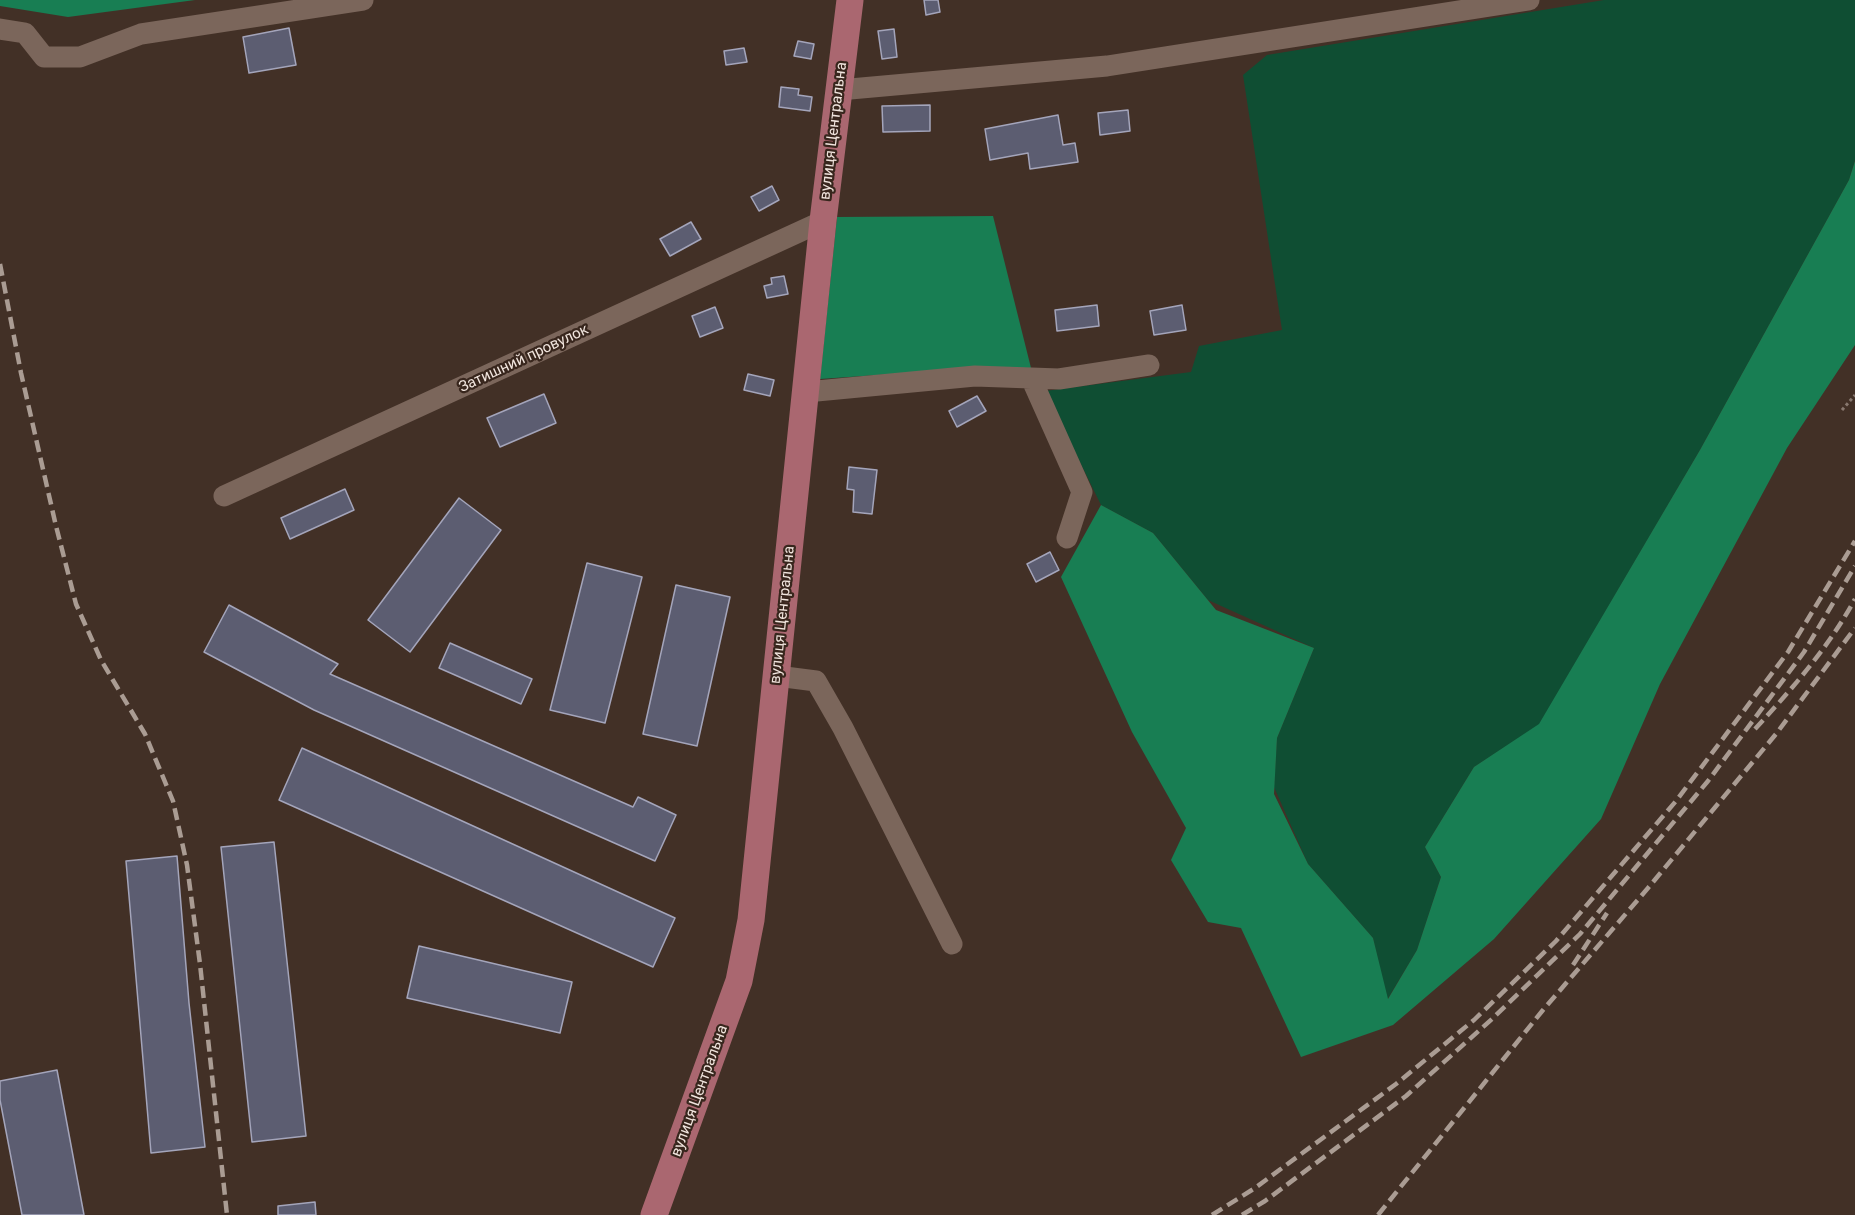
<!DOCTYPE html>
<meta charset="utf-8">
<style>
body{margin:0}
canvas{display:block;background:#423026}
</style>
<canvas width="1855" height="1215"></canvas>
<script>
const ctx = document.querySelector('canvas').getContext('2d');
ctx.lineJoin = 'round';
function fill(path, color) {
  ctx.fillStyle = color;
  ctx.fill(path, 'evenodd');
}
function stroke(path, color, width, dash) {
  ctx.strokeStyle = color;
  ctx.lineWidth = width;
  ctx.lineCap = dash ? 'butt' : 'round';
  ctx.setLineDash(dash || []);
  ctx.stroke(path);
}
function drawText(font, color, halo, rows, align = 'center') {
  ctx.font = font + ' Roboto,sans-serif';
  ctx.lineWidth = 4.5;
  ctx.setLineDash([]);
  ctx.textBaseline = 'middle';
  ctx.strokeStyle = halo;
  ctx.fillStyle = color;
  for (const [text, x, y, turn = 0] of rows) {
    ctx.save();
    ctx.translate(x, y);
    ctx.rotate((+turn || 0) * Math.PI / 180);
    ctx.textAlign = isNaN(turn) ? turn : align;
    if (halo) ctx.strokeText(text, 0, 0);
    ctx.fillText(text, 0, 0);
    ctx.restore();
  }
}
fill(new Path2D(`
 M 1604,0 L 1855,0 L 1855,160 L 1849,180 L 1700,450 L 1539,725 L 1474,767 L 1425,847 L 1441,877 L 1417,950 L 1387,1000 L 1373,938 L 1308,864 L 1274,787 L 1277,738 L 1314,648 L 1208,600 L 1153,533 L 1101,505 L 1045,391 L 1191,372 L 1199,346 L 1282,330 L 1243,75 L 1267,55 Z`), '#0f4e33');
fill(new Path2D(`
 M 0,0 L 195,0 L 68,17 L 0,6 Z
 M 1855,161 L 1855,345 L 1787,448 L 1660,684 L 1601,819 L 1494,939 L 1393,1025 L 1301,1057 L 1241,928 L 1208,922 L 1171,860 L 1186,828 L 1132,732 L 1061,577 L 1101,505 L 1153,533 L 1216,610 L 1314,648 L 1277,738 L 1274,794 L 1308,864 L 1373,938 L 1388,999 L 1417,950 L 1441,877 L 1425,847 L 1474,767 L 1539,724 L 1700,450 L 1849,180 Z
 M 993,216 L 1031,368 L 964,369 L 820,379 L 837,217 Z`), '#187e53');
const building = new Path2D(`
 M 924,0 L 938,0 L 940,12 L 926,15 Z
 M 289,28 L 296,65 L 249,73 L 243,37 Z
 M 894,29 L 897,57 L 882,59 L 878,31 Z
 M 798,41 L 814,44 L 811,59 L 794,56 Z
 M 744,48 L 747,62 L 726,65 L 724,51 Z
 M 781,87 L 799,89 L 798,95 L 812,97 L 810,111 L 779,107 Z
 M 930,105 L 930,131 L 883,132 L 882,106 Z
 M 1128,110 L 1130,131 L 1100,135 L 1098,113 Z
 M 1058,115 L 1063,145 L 1075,143 L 1078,162 L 1030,169 L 1028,153 L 990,160 L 985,129 Z
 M 772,186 L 779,200 L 759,211 L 751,197 Z
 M 691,222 L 701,239 L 670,256 L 660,239 Z
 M 784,276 L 788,294 L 767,298 L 764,286 L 772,284 L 771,278 Z
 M 1097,305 L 1099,326 L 1057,331 L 1055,310 Z
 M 1182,305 L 1186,330 L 1154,335 L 1150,311 Z
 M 715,307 L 723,328 L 700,337 L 692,316 Z
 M 748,374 L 774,380 L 770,396 L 744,390 Z
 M 544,394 L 556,423 L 500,447 L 487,418 Z
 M 977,396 L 986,411 L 957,427 L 949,411 Z
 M 849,467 L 877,470 L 872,514 L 853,512 L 854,490 L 847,489 Z
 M 345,489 L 354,510 L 290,539 L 281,518 Z
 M 459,498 L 501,530 L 410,652 L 368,620 Z
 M 1050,552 L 1059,570 L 1036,582 L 1027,564 Z
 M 587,563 L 642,577 L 605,723 L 550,710 Z
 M 676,585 L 730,597 L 697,746 L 643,734 Z
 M 229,605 L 338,664 L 330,674 L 633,807 L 638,797 L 676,815 L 655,861 L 314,710 L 204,652 Z
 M 450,643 L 532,679 L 521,704 L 439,668 Z
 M 302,748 L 675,918 L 653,967 L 279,800 Z
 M 274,842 L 306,1136 L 252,1142 L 221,847 Z
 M 177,856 L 189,1003 L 205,1147 L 151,1153 L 126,861 Z
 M 419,946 L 572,982 L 560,1033 L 407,998 Z
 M 57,1070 L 84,1215 L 22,1215 L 0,1100 L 0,1081 Z
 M 315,1202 L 316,1215 L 278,1215 L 278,1206 Z`);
fill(building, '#5c5d71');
stroke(building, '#a4a5bb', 1.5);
stroke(new Path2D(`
 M 1842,410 L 1855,395`), '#88786f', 3, [3, 3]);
stroke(new Path2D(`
 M 0,29 L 25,33 L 44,57 L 80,57 L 141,34 L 363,0
 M 839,90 L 1107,66 L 1529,0
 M 1031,378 L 1082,492 L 1067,538
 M 806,392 L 975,376 L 1059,379 L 1149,365
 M 224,496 L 823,221
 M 777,676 L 816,681 L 843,728 L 952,944`), '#7b665b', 21);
stroke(new Path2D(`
 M 654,1215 L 739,981 L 751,920 L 823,221 L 850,0`), '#aa6770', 27);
stroke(new Path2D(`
 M 0,264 L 21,373 L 56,526 L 76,604 L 101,660 L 145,734 L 173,801 L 187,865 L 200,964 L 227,1215
 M 1755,729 C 1792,689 1829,647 1855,599
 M 1573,965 L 1607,913
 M 1212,1215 L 1255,1188 L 1396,1084 L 1474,1020 L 1556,941 L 1676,801 L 1788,652 L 1855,541
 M 1242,1215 L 1265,1201 L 1406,1096 L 1492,1019 L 1580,934 L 1708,781 L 1804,652 L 1855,566
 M 1378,1215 L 1543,1010 L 1648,888 L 1776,734 L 1855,628`), '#aa9c93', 4.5, [12, 6]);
drawText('15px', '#f1e5de', '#38261d', [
 ["вулиця Центральна",834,131,-83],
 ["Затишний провулок",524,359,-25],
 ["вулиця Центральна",783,615,-84],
 ["вулиця Центральна",700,1091,-70]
]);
</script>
